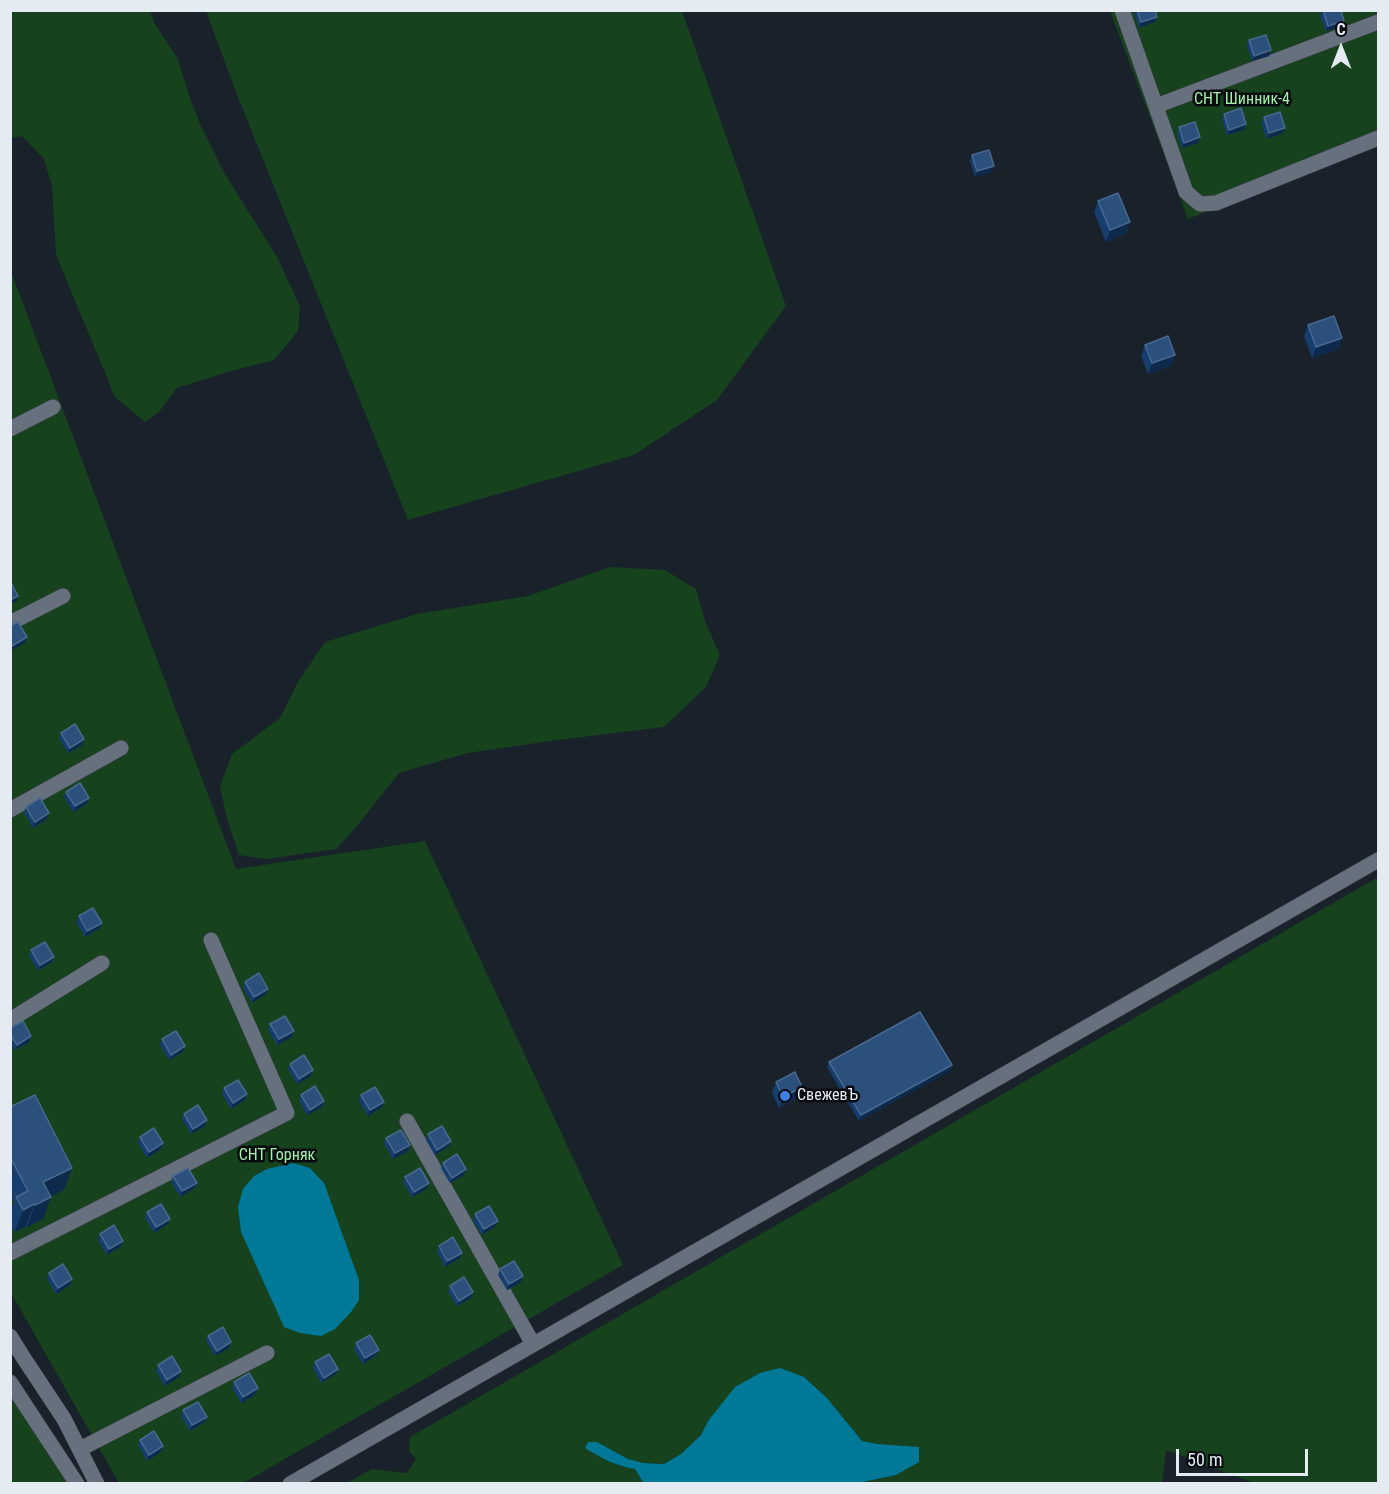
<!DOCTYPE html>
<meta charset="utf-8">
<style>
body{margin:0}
#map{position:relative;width:1389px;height:1494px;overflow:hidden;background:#19212b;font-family:"Roboto Condensed",sans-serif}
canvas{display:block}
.frame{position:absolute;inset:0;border:12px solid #e5ebf2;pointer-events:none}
.north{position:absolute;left:1311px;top:18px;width:60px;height:60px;-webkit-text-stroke:4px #070a0f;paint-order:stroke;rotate:0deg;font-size:16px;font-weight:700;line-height:24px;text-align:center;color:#e5ebf2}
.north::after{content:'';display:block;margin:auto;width:21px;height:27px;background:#e5ebf2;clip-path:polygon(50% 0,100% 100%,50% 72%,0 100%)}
.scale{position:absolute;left:1176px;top:1449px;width:132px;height:27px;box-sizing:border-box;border:3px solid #e5ebf2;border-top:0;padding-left:8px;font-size:18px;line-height:21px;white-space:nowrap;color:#e5ebf2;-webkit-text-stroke:4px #070a0f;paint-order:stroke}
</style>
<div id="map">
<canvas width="1389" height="1494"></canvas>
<div class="frame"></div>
<div class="north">С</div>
<div class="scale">50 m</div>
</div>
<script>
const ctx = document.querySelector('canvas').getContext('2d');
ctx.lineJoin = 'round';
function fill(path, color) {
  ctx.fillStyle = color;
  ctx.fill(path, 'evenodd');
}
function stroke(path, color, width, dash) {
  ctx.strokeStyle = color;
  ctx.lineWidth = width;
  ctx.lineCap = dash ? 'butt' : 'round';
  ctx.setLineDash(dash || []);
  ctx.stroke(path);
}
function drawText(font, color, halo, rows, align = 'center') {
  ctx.font = font + ' "Roboto Condensed",sans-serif';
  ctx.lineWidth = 5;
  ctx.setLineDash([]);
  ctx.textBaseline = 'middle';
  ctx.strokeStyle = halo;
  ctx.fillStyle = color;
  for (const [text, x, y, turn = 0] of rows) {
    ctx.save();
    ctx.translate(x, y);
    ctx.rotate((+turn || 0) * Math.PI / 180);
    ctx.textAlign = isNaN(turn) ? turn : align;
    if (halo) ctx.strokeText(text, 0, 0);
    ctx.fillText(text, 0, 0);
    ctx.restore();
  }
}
fill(new Path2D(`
 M 11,10 L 150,11 L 155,24 L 178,59 L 190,98 L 201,126 L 223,171 L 277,257 L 300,306 L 298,331 L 274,360 L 231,371 L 177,388 L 159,412 L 145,422 L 115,397 L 56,255 L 52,186 L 44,159 L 22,136 L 11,138 Z
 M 206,11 L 682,11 L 786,306 L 717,400 L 634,455 L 408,520 L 236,92 Z
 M 1110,11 L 1378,11 L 1378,142 L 1188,219 Z
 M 10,269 L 236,869 L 425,841 L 623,1265 L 243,1483 L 119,1483 L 11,1293 Z
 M 610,567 L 665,570 L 696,589 L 705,621 L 720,655 L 706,687 L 664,727 L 558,740 L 468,753 L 399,773 L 357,826 L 336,849 L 266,859 L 239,855 L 227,819 L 220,786 L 232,754 L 280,718 L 298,682 L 325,642 L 417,614 L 528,596 Z
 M 1378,877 L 1378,1483 L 1254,1483 L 1166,1450 L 1162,1483 L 858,1483 L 896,1475 L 877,1444 L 862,1442 L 827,1398 L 804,1377 L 708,1421 L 701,1435 L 681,1454 L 664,1464 L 643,1463 L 628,1459 L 597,1442 L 586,1448 C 602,1458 616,1466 635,1469 L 644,1483 L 345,1484 L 372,1469 L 407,1473 L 416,1459 L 409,1451 L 410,1437 Z
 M 11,1380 L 76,1483 L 11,1483 Z`), '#16421d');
fill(new Path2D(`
 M 293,1163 L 310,1168 L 324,1183 L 359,1280 L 359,1300 L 351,1312 L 335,1329 L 321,1336 L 300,1333 L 284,1327 L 241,1232 L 238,1207 L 243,1189 L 254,1176 L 267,1169 Z
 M 780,1368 L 804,1377 L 827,1398 L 862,1441 L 878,1444 L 919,1447 L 919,1462 L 896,1475 L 858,1483 L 644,1484 L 635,1469 C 616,1466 601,1458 585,1448 L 588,1442 L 597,1442 L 628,1459 L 643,1463 L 664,1464 L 681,1454 L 701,1435 L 708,1421 L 735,1387 L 760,1373 Z`), '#007898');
const minor = new Path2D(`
 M 1122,10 L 1186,192 L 1200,204 L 1216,203 L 1378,138
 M 1156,106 L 1378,22
 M 10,429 L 53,407
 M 10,623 L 63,596
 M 10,810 L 121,748
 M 10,1020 L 102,963
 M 407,1121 L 533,1344
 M 10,1253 L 287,1113 L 211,940
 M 10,1336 L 23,1357 L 64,1419 L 97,1484
 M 10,1382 L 77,1484
 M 80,1449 L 267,1353
 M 290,1484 L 1378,860`);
stroke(minor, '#363c44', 16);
stroke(minor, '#67707d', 15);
fill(new Path2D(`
 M 1134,10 L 1155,10 L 1157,17 L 1155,22 L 1139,28 Z
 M 1322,10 L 1342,26 L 1326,31 L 1320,16 Z
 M 1249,40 L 1271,50 L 1269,56 L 1252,61 L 1247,46 Z
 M 1224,114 L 1246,124 L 1244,130 L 1227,135 L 1222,119 Z
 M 1264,117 L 1283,133 L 1267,139 L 1261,123 Z
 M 1179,127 L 1198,143 L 1182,148 L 1177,133 Z
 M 972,155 L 992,172 L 975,177 L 970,161 Z
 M 1098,201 L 1130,222 L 1126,233 L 1106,242 L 1094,212 Z
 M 1308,325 L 1338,349 L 1312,358 L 1304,336 Z
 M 1145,345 L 1175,355 L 1171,366 L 1148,374 L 1141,356 Z
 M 61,733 L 84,739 L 82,745 L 68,753 L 59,738 Z
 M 66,792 L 89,798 L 87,804 L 73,812 L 64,797 Z
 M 26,807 L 47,819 L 33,828 L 24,812 Z
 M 79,916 L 100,928 L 85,937 L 76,922 Z
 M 31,950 L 52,962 L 38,971 L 29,956 Z
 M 245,982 L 266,994 L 252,1003 L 243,988 Z
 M 270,1024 L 292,1037 L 277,1045 L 268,1030 Z
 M 10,1028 L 31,1036 L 29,1042 L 15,1050 L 10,1043 Z
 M 162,1039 L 183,1052 L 169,1060 L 160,1045 Z
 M 829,1062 L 949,1071 L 859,1121 L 827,1067 Z
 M 290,1064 L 313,1070 L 311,1076 L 297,1084 L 288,1069 Z
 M 776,1082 L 798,1098 L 779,1108 L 772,1093 Z
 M 224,1088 L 245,1100 L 231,1109 L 222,1094 Z
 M 301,1095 L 324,1101 L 322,1107 L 307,1115 L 299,1100 Z
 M 361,1095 L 384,1102 L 382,1107 L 368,1116 L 359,1101 Z
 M 10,1107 L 64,1190 L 51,1196 L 43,1219 L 27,1227 L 26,1226 L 15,1232 L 10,1224 L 10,1212 L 14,1202 L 10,1195 Z
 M 184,1114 L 207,1120 L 205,1126 L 191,1134 L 182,1119 Z
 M 428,1134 L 451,1141 L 449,1146 L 435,1155 L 426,1140 Z
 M 140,1137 L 161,1149 L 147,1158 L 138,1143 Z
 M 386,1138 L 410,1145 L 408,1151 L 393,1159 L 384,1144 Z
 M 443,1163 L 464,1175 L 450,1183 L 441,1168 Z
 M 173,1176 L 195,1188 L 180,1197 L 171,1182 Z
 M 405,1177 L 427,1189 L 412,1197 L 403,1182 Z
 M 147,1212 L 170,1219 L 168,1224 L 154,1233 L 145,1218 Z
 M 475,1214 L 496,1226 L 482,1235 L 473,1220 Z
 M 100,1234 L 123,1241 L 121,1246 L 107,1255 L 98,1240 Z
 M 439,1246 L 460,1258 L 445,1267 L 437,1252 Z
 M 500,1269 L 521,1282 L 507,1290 L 498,1275 Z
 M 49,1273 L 72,1279 L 70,1285 L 56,1294 L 47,1279 Z
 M 450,1286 L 473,1292 L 471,1298 L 457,1306 L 448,1292 Z
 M 208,1336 L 229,1348 L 215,1356 L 206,1341 Z
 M 356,1343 L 379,1350 L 377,1355 L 363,1364 L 354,1349 Z
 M 315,1362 L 338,1369 L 336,1374 L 321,1383 L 313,1368 Z
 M 158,1365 L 179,1377 L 165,1386 L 156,1371 Z
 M 234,1382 L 258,1388 L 256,1394 L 241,1403 L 232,1388 Z
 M 183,1410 L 207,1417 L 205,1422 L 190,1431 L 181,1416 Z
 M 140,1440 L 163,1446 L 161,1452 L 147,1461 L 138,1445 Z`), '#153d6e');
fill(new Path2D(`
 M 1157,17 L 1155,22 L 1139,28 L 1141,22 Z
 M 1344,21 L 1342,26 L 1326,31 L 1328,26 Z
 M 1271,50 L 1269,56 L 1252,61 L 1254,56 Z
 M 1246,124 L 1244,130 L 1227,135 L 1229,130 Z
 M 1285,128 L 1283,133 L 1267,139 L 1269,133 Z
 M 1200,137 L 1198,143 L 1182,148 L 1184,143 Z
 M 994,166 L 992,172 L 975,177 L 977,171 Z
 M 1130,222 L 1126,233 L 1106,242 L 1110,230 Z
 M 1342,338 L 1338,349 L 1312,358 L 1316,347 Z
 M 1175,355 L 1171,366 L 1148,374 L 1152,363 Z
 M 18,596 L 16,602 L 10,604 L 10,600 Z
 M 27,637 L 25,643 L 10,651 L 12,646 Z
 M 84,739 L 82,745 L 68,753 L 70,748 Z
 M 89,798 L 87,804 L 73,812 L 75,806 Z
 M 49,813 L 47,819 L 33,828 L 35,822 Z
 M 102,923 L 100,928 L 85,937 L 87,931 Z
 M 54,957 L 52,962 L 38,971 L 40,965 Z
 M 268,989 L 266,994 L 252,1003 L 254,997 Z
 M 294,1031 L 292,1037 L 277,1045 L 279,1039 Z
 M 31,1036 L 29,1042 L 15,1050 L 17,1045 Z
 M 185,1046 L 183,1052 L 169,1060 L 171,1055 Z
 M 952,1065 L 949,1071 L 859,1121 L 861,1115 Z
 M 313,1070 L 311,1076 L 297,1084 L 299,1079 Z
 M 802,1087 L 798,1098 L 779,1108 L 783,1097 Z
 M 247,1094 L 245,1100 L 231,1109 L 233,1103 Z
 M 324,1101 L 322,1107 L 307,1115 L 310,1110 Z
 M 384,1102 L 382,1107 L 368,1116 L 370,1110 Z
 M 207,1120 L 205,1126 L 191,1134 L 193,1129 Z
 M 451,1141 L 449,1146 L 435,1155 L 437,1150 Z
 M 163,1143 L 161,1149 L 147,1158 L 149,1152 Z
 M 410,1145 L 408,1151 L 393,1159 L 395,1153 Z
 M 72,1168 L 64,1190 L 35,1204 L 43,1182 Z
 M 466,1169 L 464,1175 L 450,1183 L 452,1178 Z
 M 197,1183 L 195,1188 L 180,1197 L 182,1191 Z
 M 429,1183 L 427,1189 L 412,1197 L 414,1192 Z
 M 51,1197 L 43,1219 L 27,1227 L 35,1205 Z
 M 34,1204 L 26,1226 L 15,1232 L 23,1210 Z
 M 170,1219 L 168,1224 L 154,1233 L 156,1227 Z
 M 498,1221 L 496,1226 L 482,1235 L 484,1229 Z
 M 123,1241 L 121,1246 L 107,1255 L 109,1249 Z
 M 462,1253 L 460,1258 L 445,1267 L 447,1261 Z
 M 523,1276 L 521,1282 L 507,1290 L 509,1284 Z
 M 72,1279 L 70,1285 L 56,1294 L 58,1288 Z
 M 473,1292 L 471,1298 L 457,1306 L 459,1301 Z
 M 231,1342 L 229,1348 L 215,1356 L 217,1351 Z
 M 379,1350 L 377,1355 L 363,1364 L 365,1358 Z
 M 338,1369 L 336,1374 L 321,1383 L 324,1378 Z
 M 181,1371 L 179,1377 L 165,1386 L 167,1380 Z
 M 258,1388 L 256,1394 L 241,1403 L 243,1397 Z
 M 207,1417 L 205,1422 L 190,1431 L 192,1425 Z
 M 163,1446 L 161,1452 L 147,1461 L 149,1455 Z`), '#0d2a4d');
const building = new Path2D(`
 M 1137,10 L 1155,10 L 1157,17 L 1141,22 Z
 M 1323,10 L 1341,10 L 1344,21 L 1328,26 Z
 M 1266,35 L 1271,50 L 1254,56 L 1249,40 Z
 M 1241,108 L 1246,124 L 1229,130 L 1224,114 Z
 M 1280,112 L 1285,128 L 1269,133 L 1264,117 Z
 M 1195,122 L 1200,137 L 1184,143 L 1179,127 Z
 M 989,150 L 994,166 L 977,171 L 972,155 Z
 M 1118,193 L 1130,222 L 1110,230 L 1098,201 Z
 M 1334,316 L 1342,338 L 1316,347 L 1308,325 Z
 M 1168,336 L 1175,355 L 1152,363 L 1145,345 Z
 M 10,581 L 18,596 L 10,600 Z
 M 18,622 L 27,637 L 12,646 L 10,643 L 10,626 Z
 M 75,724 L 84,739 L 70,748 L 61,733 Z
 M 80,783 L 89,798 L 75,806 L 66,792 Z
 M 40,798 L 49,813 L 35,822 L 26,807 Z
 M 93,908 L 102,923 L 87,931 L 79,916 Z
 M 45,942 L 54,957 L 40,965 L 31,950 Z
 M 259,973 L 268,989 L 254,997 L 245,982 Z
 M 920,1012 L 952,1065 L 861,1115 L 829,1062 Z
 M 285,1016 L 294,1031 L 279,1039 L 270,1024 Z
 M 23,1021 L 31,1036 L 17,1045 L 10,1034 L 10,1028 Z
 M 176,1031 L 185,1046 L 171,1055 L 162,1039 Z
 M 304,1055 L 313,1070 L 299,1079 L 290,1064 Z
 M 795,1072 L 802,1087 L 783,1097 L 776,1082 Z
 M 238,1080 L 247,1094 L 233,1103 L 224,1088 Z
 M 315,1086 L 324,1101 L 310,1110 L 301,1095 Z
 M 375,1087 L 384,1102 L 370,1110 L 361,1095 Z
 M 35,1095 L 72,1168 L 43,1182 L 51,1197 L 35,1205 L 34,1204 L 23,1210 L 16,1197 L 28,1191 L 10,1157 L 10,1107 Z
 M 198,1105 L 207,1120 L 193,1129 L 184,1114 Z
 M 442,1126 L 451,1141 L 437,1150 L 428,1134 Z
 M 154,1128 L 163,1143 L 149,1152 L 140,1137 Z
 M 401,1130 L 410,1145 L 395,1153 L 386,1138 Z
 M 457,1154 L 466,1169 L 452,1178 L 443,1163 Z
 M 188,1168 L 197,1183 L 182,1191 L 173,1176 Z
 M 420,1168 L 429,1183 L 414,1192 L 405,1177 Z
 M 161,1204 L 170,1219 L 156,1227 L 147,1212 Z
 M 489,1206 L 498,1221 L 484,1229 L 475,1214 Z
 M 114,1225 L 123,1241 L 109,1249 L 100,1234 Z
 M 453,1237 L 462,1253 L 447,1261 L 439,1246 Z
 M 514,1261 L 523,1276 L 509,1284 L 500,1269 Z
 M 63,1264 L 72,1279 L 58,1288 L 49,1273 Z
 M 464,1277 L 473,1292 L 459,1301 L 450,1286 Z
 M 223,1327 L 231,1342 L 217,1351 L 208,1336 Z
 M 370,1335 L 379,1350 L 365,1358 L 356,1343 Z
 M 329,1354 L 338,1369 L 324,1378 L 315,1362 Z
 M 172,1356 L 181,1371 L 167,1380 L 158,1365 Z
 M 249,1373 L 258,1388 L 243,1397 L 234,1382 Z
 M 198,1402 L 207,1417 L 192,1425 L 183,1410 Z
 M 154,1431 L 163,1446 L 149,1455 L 140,1440 Z`);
fill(building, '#2b507c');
stroke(building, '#48688f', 1.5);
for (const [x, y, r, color] of [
 [785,1096,6,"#3f7fe0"]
]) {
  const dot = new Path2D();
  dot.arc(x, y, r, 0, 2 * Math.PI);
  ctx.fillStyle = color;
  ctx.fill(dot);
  stroke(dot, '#070a0f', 2);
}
drawText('16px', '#9ff2a7', '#070a0f', [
 ["СНТ Шинник-4",1242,100],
 ["СНТ Горняк",277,1156]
]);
drawText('16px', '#e5ebf2', '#070a0f', [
 ["СвежевЪ",797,1096]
], 'left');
</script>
